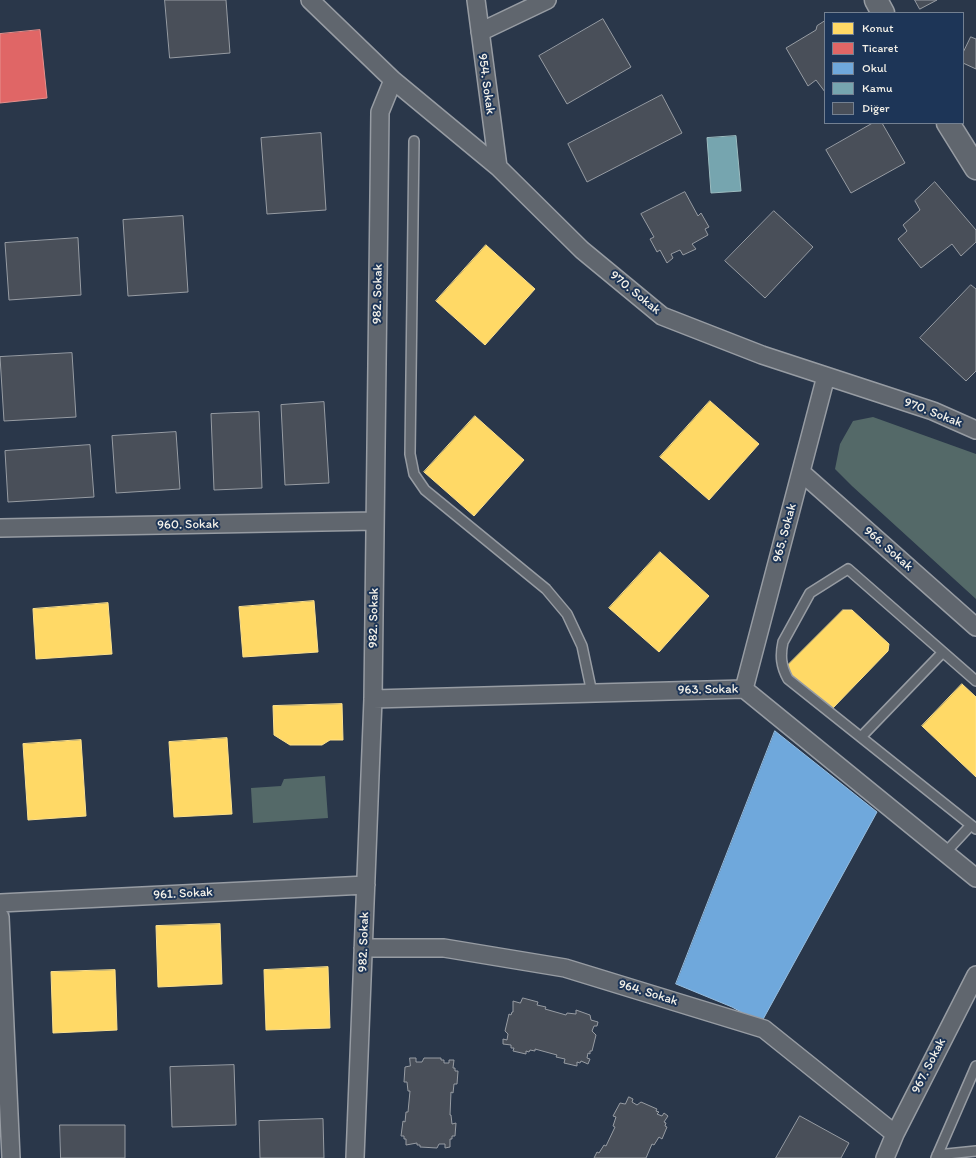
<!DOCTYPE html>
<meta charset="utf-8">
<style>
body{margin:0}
#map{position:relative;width:976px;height:1158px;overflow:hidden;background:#2a374a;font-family:Itim,sans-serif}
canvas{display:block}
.legend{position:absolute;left:824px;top:12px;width:140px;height:112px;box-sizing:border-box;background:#1d3557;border:1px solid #738091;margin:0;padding:5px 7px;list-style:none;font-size:12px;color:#f4f1e8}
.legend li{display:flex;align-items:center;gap:8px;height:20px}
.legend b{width:20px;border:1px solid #738091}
</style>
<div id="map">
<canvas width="976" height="1158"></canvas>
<ul class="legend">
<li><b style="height:11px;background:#ffd966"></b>Konut</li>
<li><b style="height:11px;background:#e06666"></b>Ticaret</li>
<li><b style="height:11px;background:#6fa8dc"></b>Okul</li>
<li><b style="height:11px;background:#76a5af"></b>Kamu</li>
<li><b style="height:11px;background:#494f59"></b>Diğer</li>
</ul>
</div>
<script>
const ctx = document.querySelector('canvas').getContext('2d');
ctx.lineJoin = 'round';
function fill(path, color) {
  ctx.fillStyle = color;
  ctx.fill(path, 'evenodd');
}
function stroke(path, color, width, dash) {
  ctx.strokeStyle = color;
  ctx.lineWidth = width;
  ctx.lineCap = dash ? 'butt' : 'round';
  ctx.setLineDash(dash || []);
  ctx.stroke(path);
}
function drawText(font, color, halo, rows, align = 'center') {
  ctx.font = font + ' Itim,sans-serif';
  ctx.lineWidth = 4;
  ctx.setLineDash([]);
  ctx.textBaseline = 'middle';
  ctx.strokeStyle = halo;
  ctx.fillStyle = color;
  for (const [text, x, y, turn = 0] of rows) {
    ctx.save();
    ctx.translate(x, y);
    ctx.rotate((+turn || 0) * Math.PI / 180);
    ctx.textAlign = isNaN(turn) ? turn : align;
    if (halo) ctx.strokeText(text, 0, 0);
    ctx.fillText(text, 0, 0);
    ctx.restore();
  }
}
fill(new Path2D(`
 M 873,417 L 976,454 L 976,599 L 852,486 L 835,469 L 840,444 L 853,421 Z
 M 325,776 L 328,818 L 253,823 L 251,788 L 281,786 L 284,779 Z`), '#546968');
const homes = new Path2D(`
 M 486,245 L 535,289 L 485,345 L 436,301 Z
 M 710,401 L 759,444 L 709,500 L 660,457 Z
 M 475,416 L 524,460 L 474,516 L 424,472 Z
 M 660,552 L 709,596 L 659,652 L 609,608 Z
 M 314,601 L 318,652 L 243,657 L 239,607 Z
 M 108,603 L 112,654 L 36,659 L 33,609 Z
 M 843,610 L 852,610 L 889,644 L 888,651 L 833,708 L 825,706 L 789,673 L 788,665 Z
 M 962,684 L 976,697 L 976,777 L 922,726 Z
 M 342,704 L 343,740 L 330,740 L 322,745 L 290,745 L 274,735 L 273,706 Z
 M 227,738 L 232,814 L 174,817 L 169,742 Z
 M 81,740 L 86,816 L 28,820 L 23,744 Z
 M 220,924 L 222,984 L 158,987 L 156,926 Z
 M 328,967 L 330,1028 L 266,1030 L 264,970 Z
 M 115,970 L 117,1030 L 53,1033 L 51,972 Z`);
fill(homes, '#ffd966');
stroke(homes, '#fce08d', 1);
const shops = new Path2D(`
 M 40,30 L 47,98 L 0,103 L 0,34 Z`);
fill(shops, '#e06666');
stroke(shops, '#e6908d', 1);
const schools = new Path2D(`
 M 775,731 L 877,812 L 761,1023 L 732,1007 L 676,984 Z`);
fill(schools, '#6fa8dc');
stroke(schools, '#97bee0', 1);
const public = new Path2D(`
 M 736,136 L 741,191 L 711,193 L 707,138 Z`);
fill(public, '#76a5af');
stroke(public, '#9cbcc0', 1);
const building = new Path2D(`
 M 165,0 L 226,0 L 230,53 L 170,58 Z
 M 915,0 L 937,0 L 920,9 Z
 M 603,19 L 631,67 L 567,104 L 539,56 Z
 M 825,21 L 825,92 L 816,80 L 808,86 L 786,48 L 816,30 L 817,26 Z
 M 971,37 L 976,39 L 976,69 L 963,63 L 963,53 Z
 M 662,95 L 682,133 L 587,182 L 568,144 Z
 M 873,123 L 882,123 L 905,163 L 851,193 L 826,150 Z
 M 321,133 L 326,210 L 267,214 L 261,138 Z
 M 935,182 L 976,230 L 976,242 L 961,256 L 952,244 L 921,268 L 898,239 L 907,231 L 903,225 L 920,210 L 915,201 Z
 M 685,192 L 698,216 L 701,213 L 709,227 L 705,229 L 708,235 L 692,244 L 696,249 L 683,255 L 680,250 L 671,254 L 673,258 L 667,263 L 660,250 L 657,252 L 650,239 L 654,237 L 641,214 Z
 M 774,211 L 813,247 L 765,298 L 725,261 Z
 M 183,216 L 188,292 L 128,296 L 123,220 Z
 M 78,238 L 81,295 L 9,300 L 5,243 Z
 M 971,285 L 976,289 L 976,371 L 966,381 L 920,338 Z
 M 72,353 L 76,417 L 4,421 L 0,357 Z
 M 324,402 L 329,483 L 285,485 L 281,405 Z
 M 259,412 L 262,488 L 214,490 L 211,414 Z
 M 176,432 L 180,489 L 116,493 L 112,436 Z
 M 90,445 L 94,497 L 8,502 L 5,451 Z
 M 523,998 L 538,1002 L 537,1005 L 546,1007 L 545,1009 L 566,1015 L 567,1013 L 576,1014 L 576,1010 L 590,1015 L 591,1020 L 598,1022 L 597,1026 L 594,1026 L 592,1031 L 596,1035 L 592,1051 L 590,1051 L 590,1054 L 588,1053 L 587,1058 L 590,1059 L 588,1064 L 581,1061 L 580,1063 L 577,1062 L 577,1066 L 564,1063 L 565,1059 L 556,1057 L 557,1055 L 535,1049 L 535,1051 L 530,1050 L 529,1052 L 526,1051 L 526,1054 L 513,1051 L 514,1048 L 511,1048 L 511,1045 L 503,1044 L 503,1039 L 507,1040 L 508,1034 L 505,1031 L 509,1014 L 511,1015 L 512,1012 L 513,1012 L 513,1001 L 520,1003 Z
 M 410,1058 L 416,1058 L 416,1062 L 422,1062 L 424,1058 L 441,1058 L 441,1060 L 444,1060 L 444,1063 L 449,1063 L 449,1060 L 454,1060 L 453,1068 L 455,1068 L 455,1071 L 458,1071 L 457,1084 L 454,1084 L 453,1093 L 451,1092 L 450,1115 L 451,1115 L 452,1124 L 456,1123 L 455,1136 L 452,1136 L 452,1139 L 450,1139 L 450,1147 L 445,1148 L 445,1144 L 439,1144 L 437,1148 L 420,1147 L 420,1145 L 417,1145 L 417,1143 L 406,1145 L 406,1139 L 404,1139 L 404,1136 L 401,1136 L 403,1121 L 405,1122 L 406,1112 L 408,1112 L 410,1091 L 408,1091 L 407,1082 L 404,1082 L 405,1067 L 410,1066 Z
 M 234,1065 L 236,1125 L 172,1127 L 170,1067 Z
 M 629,1097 L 633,1099 L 632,1102 L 637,1105 L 641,1102 L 657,1109 L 656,1111 L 659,1112 L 657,1114 L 662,1116 L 664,1113 L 668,1116 L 664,1122 L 666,1123 L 665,1126 L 667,1127 L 662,1139 L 659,1137 L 654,1145 L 652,1144 L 646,1158 L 594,1158 L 597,1152 L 599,1153 L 604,1145 L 606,1146 L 615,1127 L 613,1126 L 616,1117 L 613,1116 L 620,1103 L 625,1104 Z
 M 800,1116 L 849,1143 L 841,1158 L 776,1158 Z
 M 323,1119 L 324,1158 L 260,1158 L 259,1121 Z
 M 60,1125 L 125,1125 L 125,1158 L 61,1158 Z`);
fill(building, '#494f59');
stroke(building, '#979ca3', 1);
const lane = new Path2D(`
 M 414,141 L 410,454 L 414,474 L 425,490 L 546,589 L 567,614 L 582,646 L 592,693
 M 976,681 L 848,569 L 810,593 L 783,642 C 780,656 781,666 788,679 L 976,829
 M 862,736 L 943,652
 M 945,853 L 971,825
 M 937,1155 L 976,1151
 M 936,1158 L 976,1066`);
const street = new Path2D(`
 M 310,0 L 393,80 L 498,167 L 582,250 L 662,316 L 762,355 L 933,411 L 976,430
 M 476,0 L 498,167
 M 480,32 L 547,0
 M 801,472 L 976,627
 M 0,528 L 375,521
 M 744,689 L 826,376
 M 373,699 L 744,689 L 976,878
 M 0,903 L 366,885
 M 0,917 L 11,1158
 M 363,948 L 444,948 L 565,968 L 764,1029 L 895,1134
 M 355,1158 L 373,699 L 380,112 L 393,80
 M 885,1158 L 895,1134 L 976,975`);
const secondary = new Path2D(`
 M 876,0 L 883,13
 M 948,123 L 976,168`);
stroke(lane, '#979ca3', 12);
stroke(street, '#979ca3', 20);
stroke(secondary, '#979ca3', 25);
stroke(lane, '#60666e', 9);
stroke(street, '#60666e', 17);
stroke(secondary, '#60666e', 22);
drawText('13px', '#f4f1e8', '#1d3557', [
 ["954. Sokak",486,84,82],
 ["970. Sokak",635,293,39],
 ["982. Sokak",378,294,-89],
 ["970. Sokak",933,413,21],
 ["960. Sokak",188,525,-1],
 ["965. Sokak",785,533,-75],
 ["966. Sokak",888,549,41],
 ["982. Sokak",374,618,-89],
 ["963. Sokak",708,690,-1],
 ["961. Sokak",183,894,-3],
 ["982. Sokak",364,942,-88],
 ["964. Sokak",648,993,17],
 ["967. Sokak",929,1066,-63]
]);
</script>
